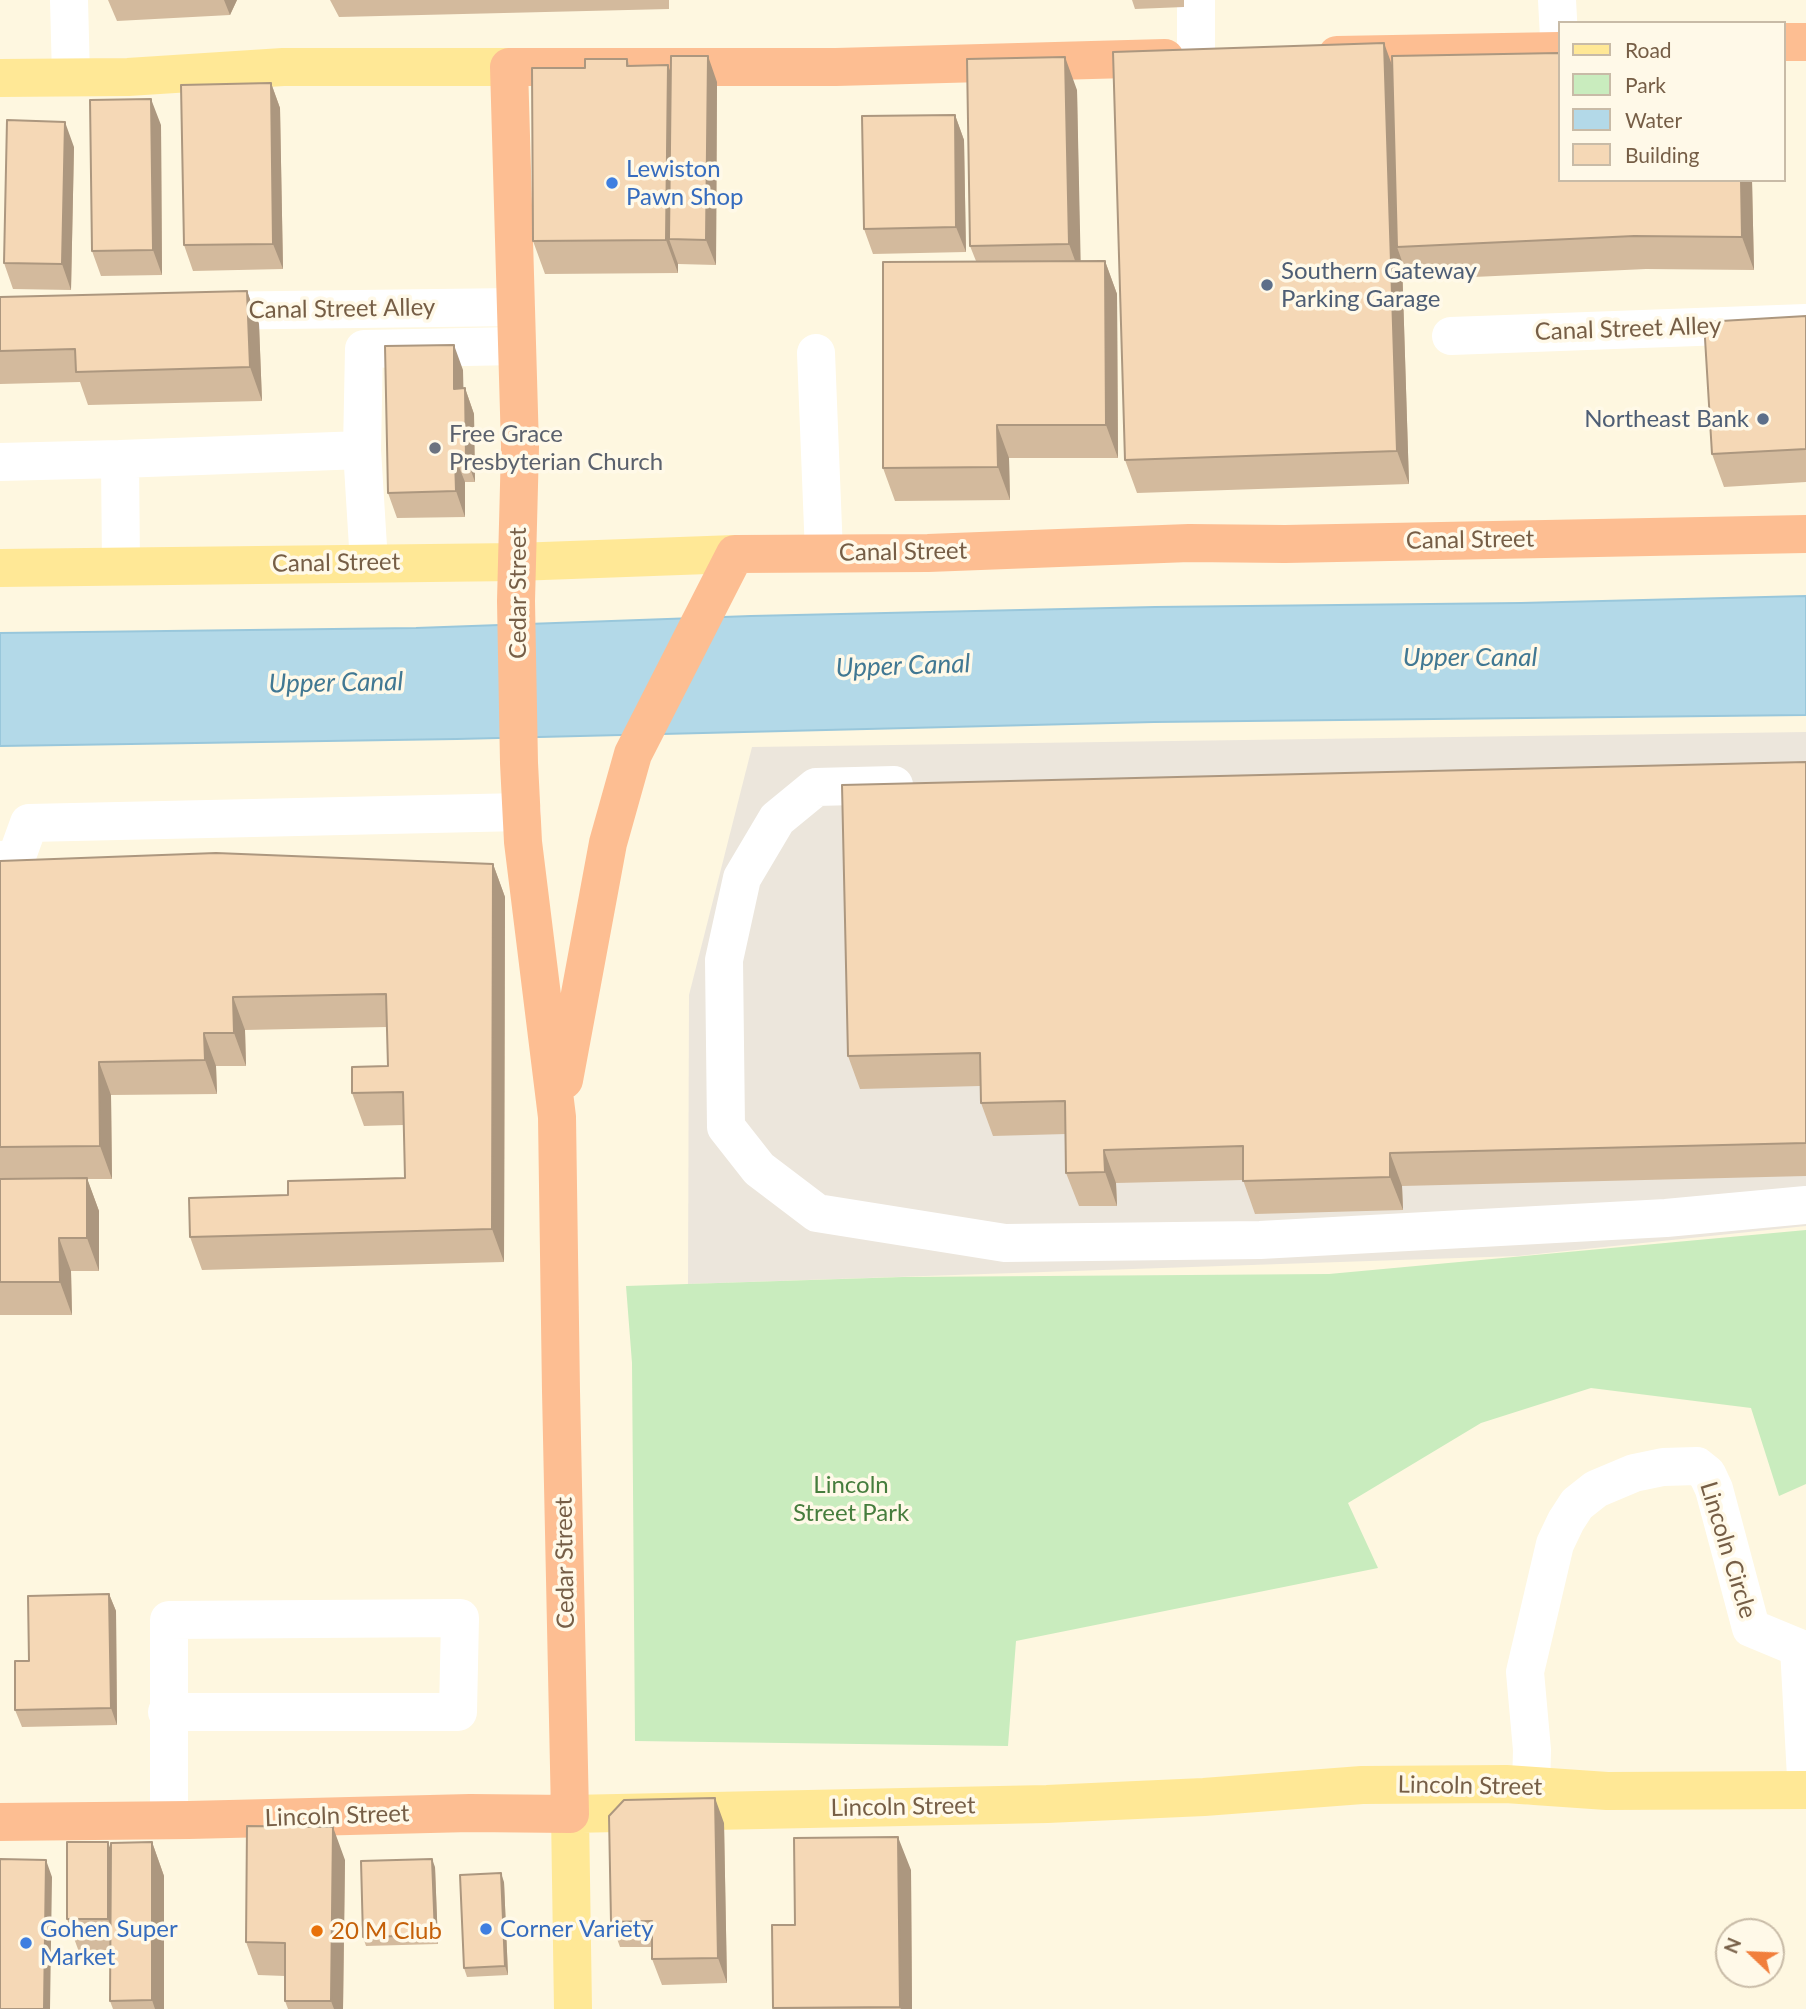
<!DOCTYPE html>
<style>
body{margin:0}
#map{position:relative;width:1806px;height:2009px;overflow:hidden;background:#fef7e0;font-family:Lato,sans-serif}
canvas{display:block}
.legend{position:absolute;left:1558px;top:21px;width:228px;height:161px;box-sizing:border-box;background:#fff9e8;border:2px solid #c8bba7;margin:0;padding:9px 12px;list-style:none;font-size:21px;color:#765e46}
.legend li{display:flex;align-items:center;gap:14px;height:35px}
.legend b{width:35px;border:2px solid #c8bba7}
.north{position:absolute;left:1715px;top:1918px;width:70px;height:70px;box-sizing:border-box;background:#fff9e8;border:2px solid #c8bba7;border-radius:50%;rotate:293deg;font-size:19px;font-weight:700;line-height:28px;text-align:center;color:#765e46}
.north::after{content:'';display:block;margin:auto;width:24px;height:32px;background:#f17f3c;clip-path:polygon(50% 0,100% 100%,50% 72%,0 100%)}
</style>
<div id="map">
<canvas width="1806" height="2009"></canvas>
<ul class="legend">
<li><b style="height:9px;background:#ffe896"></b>Road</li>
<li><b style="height:19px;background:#c9ecbe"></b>Park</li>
<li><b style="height:19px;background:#b3d9e8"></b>Water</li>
<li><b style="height:19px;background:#f5d8b6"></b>Building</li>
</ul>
<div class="north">N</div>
</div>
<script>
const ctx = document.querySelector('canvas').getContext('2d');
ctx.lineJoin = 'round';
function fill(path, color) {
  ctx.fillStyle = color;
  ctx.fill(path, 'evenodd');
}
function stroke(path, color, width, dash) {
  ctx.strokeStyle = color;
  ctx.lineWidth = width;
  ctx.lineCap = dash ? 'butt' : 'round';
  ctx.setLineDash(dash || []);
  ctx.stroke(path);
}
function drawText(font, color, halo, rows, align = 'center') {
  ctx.font = font + ' Lato,sans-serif';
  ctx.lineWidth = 7;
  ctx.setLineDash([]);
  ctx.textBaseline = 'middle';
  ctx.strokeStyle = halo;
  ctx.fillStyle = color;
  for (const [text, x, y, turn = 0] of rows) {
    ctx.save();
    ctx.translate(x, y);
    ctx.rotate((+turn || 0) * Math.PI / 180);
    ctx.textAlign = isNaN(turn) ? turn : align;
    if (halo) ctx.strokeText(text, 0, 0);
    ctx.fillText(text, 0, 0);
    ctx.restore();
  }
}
fill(new Path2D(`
 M 1806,732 L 1806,1226 L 1518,1256 L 688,1284 L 689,995 L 752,747 Z`), '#ece6dc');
fill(new Path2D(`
 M 1806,1230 L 1806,1484 L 1779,1496 L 1751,1408 L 1591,1388 L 1481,1423 L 1348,1503 L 1378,1568 L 1016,1641 L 1008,1746 L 635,1741 L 632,1363 L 626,1286 L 903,1277 L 1329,1274 Z`), '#c9ecbe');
const water = new Path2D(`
 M 1806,596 L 1806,715 L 1154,722 L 457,739 L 0,746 L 0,633 L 416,628 L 751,616 L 1155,607 L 1521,603 Z`);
fill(water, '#b3d9e8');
stroke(water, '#99c7db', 2);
stroke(new Path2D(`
 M 69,0 L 71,76
 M 1196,0 L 1196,57
 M 1557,0 L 1559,37
 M 202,311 L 516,307
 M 1451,336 L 1806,323
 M 816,353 L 824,553
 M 362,450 L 364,349 L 517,346
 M 120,459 L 362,450 L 369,563
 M 0,462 L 120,459 L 121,566
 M 894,785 L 816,787 L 777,819 L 742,878 L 724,960 L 726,1127 L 759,1169 L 817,1213 L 1005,1243 L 1260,1240 L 1666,1218 L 1806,1205
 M 0,860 L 16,859 L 29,823 L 522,812
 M 1799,1648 L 1806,1777
 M 167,1712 L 458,1712 L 460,1618 L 169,1620 L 169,1820
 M 1531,1786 L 1532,1750 L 1525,1672 L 1555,1544 L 1566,1521 L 1577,1504 L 1596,1489 L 1634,1473 L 1663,1467 L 1697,1466 L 1707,1474 L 1714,1489 L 1751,1628 L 1799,1648`), '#fff', 38);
stroke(new Path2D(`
 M 0,78 L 128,77 L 283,67 L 509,67
 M 0,568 L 516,562 L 735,554
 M 573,2009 L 570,1814 L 1047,1804 L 1204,1797 L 1362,1785 L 1506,1784 L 1607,1791 L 1806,1790`), '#ffe896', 38);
stroke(new Path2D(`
 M 1783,42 L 1806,42
 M 1337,55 L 1559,51
 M 564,1080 L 608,843 L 633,754 L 735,554 L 928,553 L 1189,543 L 1285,544 L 1806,534
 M 0,1822 L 189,1820 L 470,1813 L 570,1814 L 561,1391 L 557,1117 L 523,842 L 519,763 L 516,601 L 520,447 L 509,67 L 836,67 L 1165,58`), '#fdbe92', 38);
fill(new Path2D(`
 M 108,0 L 237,0 L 230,15 L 117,21 Z
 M 330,0 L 669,0 L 669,9 L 339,17 Z
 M 1132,0 L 1184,0 L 1184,7 L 1135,9 Z
 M 627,59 L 630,66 L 668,65 L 670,73 L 717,82 L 716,265 L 678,264 L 678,273 L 545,274 L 533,241 L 585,68 Z
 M 1392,64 L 1752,180 L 1754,270 L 1646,269 L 1409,280 L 1402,261 L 1409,484 L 1137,493 L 1125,460 Z
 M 271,83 L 280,108 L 283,269 L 193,271 L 184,245 Z
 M 1077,90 L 1080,261 L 1105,261 L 1117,294 L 1118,458 L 1009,458 L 1010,500 L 895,501 L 883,468 L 976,261 L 970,246 Z
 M 955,115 L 964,140 L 966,252 L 873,254 L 864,229 Z
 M 161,125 L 162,275 L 101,276 L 92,251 Z
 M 74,147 L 71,290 L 13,289 L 4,263 Z
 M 247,291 L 259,324 L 262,401 L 88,405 L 80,382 L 0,384 L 0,297 Z
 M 1806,316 L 1806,482 L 1724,487 L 1712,454 Z
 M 463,370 L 463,388 L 465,388 L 474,414 L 475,482 L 465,482 L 465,517 L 397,518 L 388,493 Z
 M 1806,762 L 1806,1176 L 1402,1186 L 1403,1210 L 1255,1214 L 1243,1180 L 1116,1183 L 1117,1206 L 1079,1206 L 1066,1173 L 1066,1134 L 993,1136 L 981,1103 L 980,1086 L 860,1089 L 848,1056 Z
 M 0,861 L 493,864 L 505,897 L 504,1262 L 202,1270 L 190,1237 L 288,1195 L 405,1178 L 404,1125 L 364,1126 L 352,1093 L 388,1066 L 387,1027 L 245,1030 L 246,1066 L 216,1066 L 217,1094 L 111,1095 L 112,1179 L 87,1179 L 99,1211 L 99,1271 L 71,1271 L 72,1315 L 0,1315 Z
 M 109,1594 L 116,1611 L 117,1725 L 22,1727 L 15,1710 L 29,1661 Z
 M 724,1823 L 727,1983 L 662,1985 L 652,1959 L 652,1947 L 620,1947 L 611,1922 Z
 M 152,1842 L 164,1876 L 164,2009 L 113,2009 L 110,2001 L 110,1952 L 79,1952 L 67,1919 L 111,1850 Z
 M 345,1860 L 343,2009 L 288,2009 L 285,2001 L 285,1976 L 258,1975 L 246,1942 Z
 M 435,1867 L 438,1944 L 366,1946 L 363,1937 Z
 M 911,1870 L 912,2009 L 773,2009 L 772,1925 L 795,1925 Z
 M 504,1882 L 508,1975 L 467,1977 L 464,1968 Z`), '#d3ba9d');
fill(new Path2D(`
 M 224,0 L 237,0 L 230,15 Z
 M 1384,43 L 1396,76 L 1397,247 L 1402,261 L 1409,484 L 1397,451 Z
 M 708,56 L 717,82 L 716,265 L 706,240 Z
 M 1065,57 L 1077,90 L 1081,277 L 1069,244 Z
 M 668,65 L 680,98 L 669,239 L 678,264 L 678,273 L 666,240 Z
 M 271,83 L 280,108 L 283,269 L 273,244 Z
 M 151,99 L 161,125 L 162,275 L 153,250 Z
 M 955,115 L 964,140 L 966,252 L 956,227 Z
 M 65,122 L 74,147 L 71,290 L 62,264 Z
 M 1741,180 L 1752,180 L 1754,270 L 1742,237 Z
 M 1105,261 L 1117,294 L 1118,458 L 1106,425 Z
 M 247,291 L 259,324 L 262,401 L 250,367 Z
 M 454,345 L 463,370 L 464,414 L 454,389 Z
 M 465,388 L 474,414 L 475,482 L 466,457 Z
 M 997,425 L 1009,458 L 1010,500 L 998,467 Z
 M 455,457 L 465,482 L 465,517 L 456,491 Z
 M 493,864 L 505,897 L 504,1262 L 492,1229 Z
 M 233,997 L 245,1030 L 246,1066 L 234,1033 Z
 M 204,1033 L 216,1066 L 217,1094 L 205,1060 Z
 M 99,1062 L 111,1095 L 112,1179 L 100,1146 Z
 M 1104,1150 L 1116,1183 L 1117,1206 L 1105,1172 Z
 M 1390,1153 L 1402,1186 L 1403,1210 L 1390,1177 Z
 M 87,1178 L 99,1211 L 99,1271 L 87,1238 Z
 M 59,1238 L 71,1271 L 72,1315 L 60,1282 Z
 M 109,1594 L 116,1611 L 117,1725 L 111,1708 Z
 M 715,1798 L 724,1823 L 727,1983 L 718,1958 Z
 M 333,1827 L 345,1860 L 343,2009 L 334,2009 L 331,2001 Z
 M 898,1837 L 911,1870 L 912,2009 L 901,2009 L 900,2007 Z
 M 108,1842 L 120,1875 L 120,1952 L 108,1919 Z
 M 152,1842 L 164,1876 L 164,2009 L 155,2009 L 152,2000 Z
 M 432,1859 L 435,1867 L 438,1944 L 435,1935 Z
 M 46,1860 L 52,1877 L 50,2009 L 44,2009 Z
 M 501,1873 L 504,1882 L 508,1975 L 505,1966 Z`), '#ac977f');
const building = new Path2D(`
 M 1384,43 L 1397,451 L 1125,460 L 1113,52 Z
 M 1559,53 L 1559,180 L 1741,180 L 1742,237 L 1634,236 L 1397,247 L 1392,56 Z
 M 671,56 L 708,56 L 706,240 L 669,239 Z
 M 1065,57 L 1069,244 L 970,246 L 967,59 Z
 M 585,59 L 627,59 L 627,66 L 668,65 L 666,240 L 533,241 L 532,68 L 585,68 Z
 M 271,83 L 273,244 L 184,245 L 181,85 Z
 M 151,99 L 153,250 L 92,251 L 90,100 Z
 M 955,115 L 956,227 L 864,229 L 862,116 Z
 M 7,120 L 65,122 L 62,264 L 4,263 Z
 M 1105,261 L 1106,425 L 997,425 L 998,467 L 883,468 L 883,262 Z
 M 247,291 L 250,367 L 76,372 L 75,349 L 0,351 L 0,297 Z
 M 1806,316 L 1806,449 L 1712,454 L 1704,322 Z
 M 454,345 L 454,389 L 465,388 L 466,457 L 455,457 L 456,491 L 388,493 L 385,346 Z
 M 1806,762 L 1806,1143 L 1390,1153 L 1390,1177 L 1243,1181 L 1243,1146 L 1104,1150 L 1105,1172 L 1066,1173 L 1065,1101 L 981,1103 L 980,1053 L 848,1056 L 842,785 Z
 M 216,853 L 493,864 L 492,1229 L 190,1237 L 189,1198 L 288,1195 L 288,1181 L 405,1178 L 403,1092 L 352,1093 L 352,1067 L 388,1066 L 386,994 L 233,997 L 234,1033 L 204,1033 L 205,1060 L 99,1062 L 100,1146 L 0,1147 L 0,861 Z
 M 87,1178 L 87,1238 L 59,1238 L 60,1282 L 0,1282 L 0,1179 Z
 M 109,1594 L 111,1708 L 15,1710 L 15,1661 L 29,1661 L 28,1596 Z
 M 715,1798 L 718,1958 L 652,1959 L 652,1921 L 611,1922 L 609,1816 L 624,1800 Z
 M 247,1826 L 333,1827 L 331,2001 L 285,2001 L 285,1943 L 246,1942 Z
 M 898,1837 L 900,2007 L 773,2008 L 772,1925 L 795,1925 L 794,1838 Z
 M 67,1842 L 108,1842 L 108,1919 L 67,1919 Z
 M 152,1842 L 152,2000 L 110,2001 L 111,1843 Z
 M 0,1859 L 46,1860 L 44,2009 L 0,2009 Z
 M 432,1859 L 435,1935 L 363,1937 L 361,1861 Z
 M 501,1873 L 505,1966 L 464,1968 L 460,1875 Z`);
fill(building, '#f5d8b6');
stroke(building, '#ac977f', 2);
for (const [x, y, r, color] of [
 [612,183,7,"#3f7fe0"],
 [1267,285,7,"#5c6f8a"],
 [1763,419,7,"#5c6f8a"],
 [435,448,7,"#6b7280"],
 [486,1929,7,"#3f7fe0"],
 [317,1931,7,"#e8710a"],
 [26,1943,7,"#3f7fe0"]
]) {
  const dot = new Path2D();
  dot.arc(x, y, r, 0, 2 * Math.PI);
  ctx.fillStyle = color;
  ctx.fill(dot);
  stroke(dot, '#fff9e8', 2.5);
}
drawText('24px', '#366cbe', '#fff9e8', [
 ["Lewiston",626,169],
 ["Pawn Shop",626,197],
 ["Gohen Super",40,1929],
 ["Market",40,1957],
 ["Corner Variety",500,1929]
], 'left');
drawText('24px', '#4e5e75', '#fff9e8', [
 ["Southern Gateway",1281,271],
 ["Parking Garage",1281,299],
 ["Northeast Bank",1749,419,"right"]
], 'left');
drawText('24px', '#765e46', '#fff9e8', [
 ["Canal Street Alley",342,309,-1],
 ["Canal Street Alley",1628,329,-2],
 ["Canal Street",1470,540,-1],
 ["Canal Street",903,552,-1],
 ["Canal Street",336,563,-1],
 ["Cedar Street",518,593,-90],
 ["Lincoln Circle",1728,1550,73],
 ["Cedar Street",565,1563,-91],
 ["Lincoln Street",1470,1786,1],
 ["Lincoln Street",903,1807,-1],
 ["Lincoln Street",337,1816,-2]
]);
drawText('24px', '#5b616d', '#fff9e8', [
 ["Free Grace",449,434],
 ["Presbyterian Church",449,462]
], 'left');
drawText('24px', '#467d3d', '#fff9e8', [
 ["Lincoln",851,1485],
 ["Street Park",851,1513]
]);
drawText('24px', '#c56008', '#fff9e8', [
 ["20 M Club",331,1931]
], 'left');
drawText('italic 26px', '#417893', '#fff9e8', [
 ["Upper Canal",1470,658],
 ["Upper Canal",903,666,-2],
 ["Upper Canal",336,683,-1]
]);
</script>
